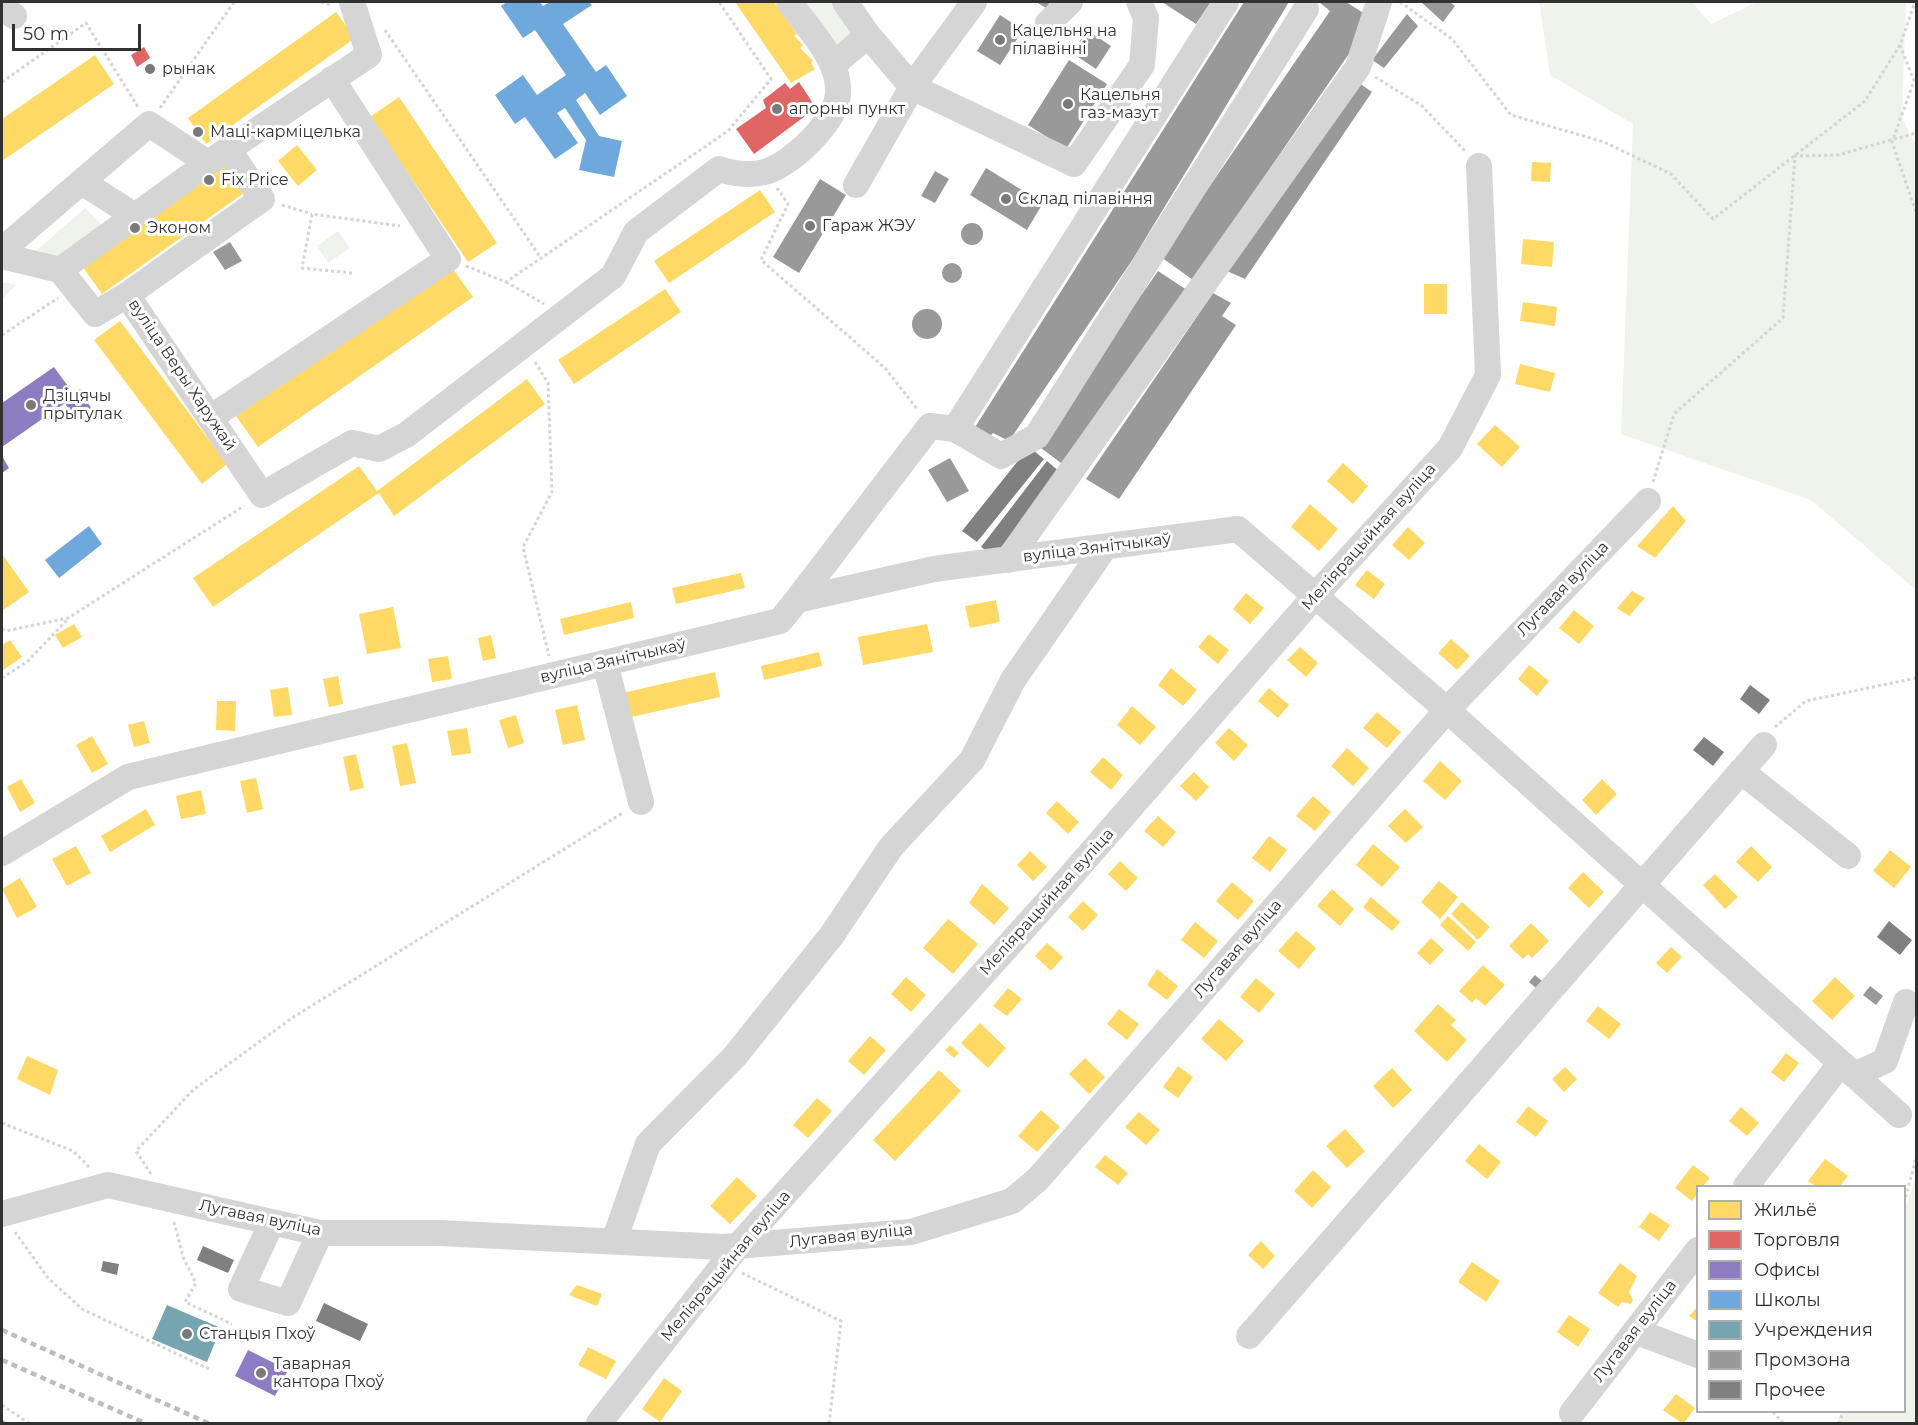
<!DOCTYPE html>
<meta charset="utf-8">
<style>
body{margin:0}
#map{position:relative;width:1918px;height:1425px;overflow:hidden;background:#fff;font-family:Montserrat,sans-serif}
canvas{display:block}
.frame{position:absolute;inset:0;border:3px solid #313131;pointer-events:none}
.legend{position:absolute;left:1696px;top:1185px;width:210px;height:228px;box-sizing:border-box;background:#fff;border:2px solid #adadad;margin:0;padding:8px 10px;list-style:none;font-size:18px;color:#313131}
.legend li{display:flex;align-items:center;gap:12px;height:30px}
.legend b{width:30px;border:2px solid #adadad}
.scale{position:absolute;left:12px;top:24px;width:129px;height:27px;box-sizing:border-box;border:3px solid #313131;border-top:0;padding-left:8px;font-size:18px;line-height:21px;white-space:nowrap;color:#313131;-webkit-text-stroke:4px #fff;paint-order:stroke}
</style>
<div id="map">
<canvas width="1918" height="1425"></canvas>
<div class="frame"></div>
<ul class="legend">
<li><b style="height:16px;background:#ffd966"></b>Жильё</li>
<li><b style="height:16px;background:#e06666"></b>Торговля</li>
<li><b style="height:16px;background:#8e7cc3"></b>Офисы</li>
<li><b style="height:16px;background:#6fa8dc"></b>Школы</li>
<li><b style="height:16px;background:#76a5af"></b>Учреждения</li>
<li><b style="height:16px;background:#999"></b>Промзона</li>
<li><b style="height:16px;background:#808080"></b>Прочее</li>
</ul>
<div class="scale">50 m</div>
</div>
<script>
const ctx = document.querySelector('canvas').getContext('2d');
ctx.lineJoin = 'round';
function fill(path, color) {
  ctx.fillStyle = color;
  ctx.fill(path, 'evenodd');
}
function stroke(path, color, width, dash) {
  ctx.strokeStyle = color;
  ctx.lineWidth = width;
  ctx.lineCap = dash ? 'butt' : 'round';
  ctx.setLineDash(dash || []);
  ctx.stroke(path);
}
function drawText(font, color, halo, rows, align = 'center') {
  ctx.font = font + ' Montserrat,sans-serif';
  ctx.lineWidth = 6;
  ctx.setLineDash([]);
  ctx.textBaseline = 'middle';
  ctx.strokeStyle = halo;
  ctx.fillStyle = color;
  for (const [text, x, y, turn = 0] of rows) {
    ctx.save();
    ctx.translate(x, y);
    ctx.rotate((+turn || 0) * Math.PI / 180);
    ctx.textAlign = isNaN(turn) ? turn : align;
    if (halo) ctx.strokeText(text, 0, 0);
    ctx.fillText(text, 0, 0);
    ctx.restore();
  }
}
fill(new Path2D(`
 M 790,2 L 838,2 L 857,30 L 826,57 Z
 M 1539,2 L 1692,2 L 1711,24 L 1757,2 L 1906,2 L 1902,118 L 1916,145 L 1916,590 L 1811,500 L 1621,434 L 1633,124 L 1550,75 Z
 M 85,208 L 103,226 L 60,260 L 37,250 Z
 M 338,231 L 350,248 L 328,263 L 317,246 Z
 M 2,282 L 16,285 L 2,300 Z
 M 1916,1176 L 1916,1423 L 1837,1423 L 1841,1412 L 1904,1412 L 1904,1213 Z`), '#f0f3ec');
fill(new Path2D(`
 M 735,2 L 774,2 L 797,34 L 794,36 L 803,45 L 800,48 L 813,61 L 811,63 L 815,69 L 791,83 Z
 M 336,12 L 355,38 L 206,144 L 188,118 Z
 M 95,55 L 114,84 L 2,161 L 2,119 Z
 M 399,97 L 497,243 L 468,262 L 370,117 Z
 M 297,145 L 317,170 L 298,186 L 278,161 Z
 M 226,159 L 248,190 L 102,294 L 80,263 Z
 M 1532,162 L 1551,163 L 1550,182 L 1531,181 Z
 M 760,190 L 775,212 L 669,283 L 654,261 Z
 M 1523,239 L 1554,242 L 1552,267 L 1521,264 Z
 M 453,269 L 473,297 L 258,447 L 236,416 Z
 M 1424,284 L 1447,284 L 1447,314 L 1424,314 Z
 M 665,289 L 681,312 L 574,384 L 558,360 Z
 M 1523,302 L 1557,307 L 1555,326 L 1520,321 Z
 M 120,321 L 227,464 L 202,484 L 94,340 Z
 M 1520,364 L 1555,373 L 1550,392 L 1515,384 Z
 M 527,379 L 545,404 L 394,516 L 379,493 L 213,607 L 193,578 L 359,466 L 377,491 Z
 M 1495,425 L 1520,447 L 1502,467 L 1477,444 Z
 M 1343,463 L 1368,486 L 1353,504 L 1327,481 Z
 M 1310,504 L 1338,529 L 1319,551 L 1291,527 Z
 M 1673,506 L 1686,521 L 1655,558 L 1637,546 Z
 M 1408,527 L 1425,543 L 1409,560 L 1392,545 Z
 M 2,554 L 29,592 L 2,611 Z
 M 1367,570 L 1385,584 L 1374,599 L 1355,585 Z
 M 741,573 L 745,588 L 676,604 L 672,588 Z
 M 1632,591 L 1645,598 L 1629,616 L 1617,608 Z
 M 1246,593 L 1264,608 L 1250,624 L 1233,609 Z
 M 996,600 L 1000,622 L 970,628 L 965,606 Z
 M 631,602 L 634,618 L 564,635 L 560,619 Z
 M 393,607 L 401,648 L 367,654 L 359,614 Z
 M 1574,610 L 1594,626 L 1579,644 L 1559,628 Z
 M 74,624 L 82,637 L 63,648 L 55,635 Z
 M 927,624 L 933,652 L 863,665 L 858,637 Z
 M 1209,634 L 1229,650 L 1218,664 L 1198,647 Z
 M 491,635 L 496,658 L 483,661 L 478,638 Z
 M 1451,639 L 1470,656 L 1457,670 L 1438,653 Z
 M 10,640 L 22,657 L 2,671 L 2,645 Z
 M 1300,647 L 1318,663 L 1306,677 L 1287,660 Z
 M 819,652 L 822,666 L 764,680 L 761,666 Z
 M 448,656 L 452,679 L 432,682 L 428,659 Z
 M 1529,665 L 1549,681 L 1537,696 L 1518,679 Z
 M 1171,668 L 1197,690 L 1183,706 L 1158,685 Z
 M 715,672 L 720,697 L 623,719 L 618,694 Z
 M 338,676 L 343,704 L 329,707 L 323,679 Z
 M 288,687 L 292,715 L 274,717 L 270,690 Z
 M 1269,688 L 1289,705 L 1278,718 L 1258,701 Z
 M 217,701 L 236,701 L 235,731 L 216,730 Z
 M 577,705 L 585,740 L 563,745 L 555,710 Z
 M 1132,706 L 1156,727 L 1140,745 L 1117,725 Z
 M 1377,712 L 1401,732 L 1387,748 L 1363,728 Z
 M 516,715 L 524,743 L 508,748 L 499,720 Z
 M 144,721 L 150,743 L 134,747 L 128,725 Z
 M 467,728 L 471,753 L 452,756 L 447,731 Z
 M 1229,728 L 1248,745 L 1234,761 L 1215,743 Z
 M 92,736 L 108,764 L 92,773 L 76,745 Z
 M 407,743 L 416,783 L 400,786 L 392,746 Z
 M 1347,748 L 1369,768 L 1353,786 L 1331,766 Z
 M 356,754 L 364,788 L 350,791 L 343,757 Z
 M 1103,757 L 1123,775 L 1111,790 L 1090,772 Z
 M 1440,761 L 1462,781 L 1445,800 L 1423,781 Z
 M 1194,772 L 1209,787 L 1196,801 L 1180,786 Z
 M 256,778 L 263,809 L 247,813 L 240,781 Z
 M 21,779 L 35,803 L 20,812 L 7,787 Z
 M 1602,779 L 1617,794 L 1596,815 L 1582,800 Z
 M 201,790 L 206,814 L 181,819 L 176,796 Z
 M 1313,796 L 1331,812 L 1315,831 L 1296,816 Z
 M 1057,801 L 1079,822 L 1068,834 L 1046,813 Z
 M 146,809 L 155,825 L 110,852 L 101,836 Z
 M 1405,809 L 1423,827 L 1406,843 L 1388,826 Z
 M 1158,816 L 1176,832 L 1163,847 L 1144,831 Z
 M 1269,836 L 1287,850 L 1270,872 L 1252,858 Z
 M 1373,844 L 1400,867 L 1382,887 L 1356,865 Z
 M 76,846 L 91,873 L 67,886 L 52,859 Z
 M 1751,846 L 1772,867 L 1758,882 L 1736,862 Z
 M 1890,850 L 1911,867 L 1894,888 L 1873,871 Z
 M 1030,851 L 1047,867 L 1033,881 L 1017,865 Z
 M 1120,861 L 1138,878 L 1126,891 L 1108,874 Z
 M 1583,872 L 1604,892 L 1589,908 L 1568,888 Z
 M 1715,874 L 1738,897 L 1725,909 L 1703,885 Z
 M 20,878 L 37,907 L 17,918 L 2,889 Z
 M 1439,881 L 1458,897 L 1440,919 L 1421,902 Z
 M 1232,882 L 1254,901 L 1238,920 L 1216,901 Z
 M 982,884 L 1009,908 L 994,925 L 969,903 Z
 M 1332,889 L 1354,909 L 1340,926 L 1317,906 Z
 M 1371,897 L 1400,922 L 1392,931 L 1363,907 Z
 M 1083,901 L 1098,915 L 1083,931 L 1068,917 Z
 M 1462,902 L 1490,927 L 1478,940 L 1451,914 Z
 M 1448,916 L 1476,942 L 1468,951 L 1440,925 Z
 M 948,919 L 978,944 L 953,974 L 923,948 Z
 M 1195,922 L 1218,941 L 1204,958 L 1181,940 Z
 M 1531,923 L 1549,941 L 1532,958 L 1528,954 L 1523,959 L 1509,946 Z
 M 1296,931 L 1316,948 L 1299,969 L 1278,951 Z
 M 1431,938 L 1444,950 L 1430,965 L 1417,953 Z
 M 1047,943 L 1063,957 L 1051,971 L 1035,956 Z
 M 1671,947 L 1682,957 L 1667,973 L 1656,963 Z
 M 1483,965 L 1505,985 L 1485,1006 L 1476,998 L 1472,1003 L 1459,991 Z
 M 1157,969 L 1178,986 L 1167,1000 L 1147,985 Z
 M 906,977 L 926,995 L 911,1012 L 891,994 Z
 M 1835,977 L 1855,996 L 1832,1020 L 1812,1001 Z
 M 1256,978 L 1275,994 L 1259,1013 L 1240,997 Z
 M 1008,988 L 1022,999 L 1007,1016 L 993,1006 Z
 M 1438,1004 L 1456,1020 L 1451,1025 L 1467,1040 L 1447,1062 L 1414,1031 Z
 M 1598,1006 L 1621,1024 L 1609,1039 L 1586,1021 Z
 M 1119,1009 L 1139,1024 L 1127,1040 L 1107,1024 Z
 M 1219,1019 L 1244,1041 L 1226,1061 L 1201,1039 Z
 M 980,1023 L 1006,1048 L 988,1068 L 961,1043 Z
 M 870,1036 L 886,1050 L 864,1075 L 848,1061 Z
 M 950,1045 L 959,1053 L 954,1058 L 945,1050 Z
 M 1786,1053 L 1799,1063 L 1784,1082 L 1771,1072 Z
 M 27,1056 L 58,1070 L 50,1095 L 17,1079 Z
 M 1085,1058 L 1105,1077 L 1089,1094 L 1069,1074 Z
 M 1178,1066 L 1193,1077 L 1178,1098 L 1163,1087 Z
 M 1565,1067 L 1577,1079 L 1564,1092 L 1552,1079 Z
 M 1392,1068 L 1412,1090 L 1393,1108 L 1373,1086 Z
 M 939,1070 L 961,1091 L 895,1161 L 873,1140 Z
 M 817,1098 L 832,1111 L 808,1138 L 793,1125 Z
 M 1528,1106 L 1548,1121 L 1536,1137 L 1516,1122 Z
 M 1741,1107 L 1759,1123 L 1747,1136 L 1729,1121 Z
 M 1041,1110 L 1060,1127 L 1037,1152 L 1018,1136 Z
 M 1139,1112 L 1160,1130 L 1146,1145 L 1125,1127 Z
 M 1345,1129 L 1365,1151 L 1347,1168 L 1326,1146 Z
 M 1479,1144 L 1501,1162 L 1487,1179 L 1465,1161 Z
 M 1105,1155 L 1128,1173 L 1118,1185 L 1095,1167 Z
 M 1825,1159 L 1848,1176 L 1840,1186 L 1815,1186 L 1808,1181 Z
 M 1693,1165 L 1710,1178 L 1703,1186 L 1698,1186 L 1698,1193 L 1692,1201 L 1675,1188 Z
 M 1313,1170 L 1331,1187 L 1312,1208 L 1294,1191 Z
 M 737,1177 L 757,1196 L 730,1224 L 710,1206 Z
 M 1650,1212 L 1670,1225 L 1659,1241 L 1639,1227 Z
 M 1261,1241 L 1275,1256 L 1263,1269 L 1248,1255 Z
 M 1472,1262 L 1500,1281 L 1486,1302 L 1458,1282 Z
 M 1620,1263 L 1637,1276 L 1629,1292 L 1633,1300 L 1631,1304 L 1622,1302 L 1618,1307 L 1598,1293 Z
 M 577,1285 L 602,1294 L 597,1306 L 569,1295 Z
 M 1698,1306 L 1698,1322 L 1689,1316 Z
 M 1569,1315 L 1590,1329 L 1578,1347 L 1557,1332 Z
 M 588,1347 L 616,1361 L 606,1379 L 578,1365 Z
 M 664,1378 L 682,1391 L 660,1422 L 642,1409 Z
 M 1676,1394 L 1695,1408 L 1683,1424 L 1663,1410 Z`), '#ffd966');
fill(new Path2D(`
 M 144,47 L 150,58 L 137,67 L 131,55 Z
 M 799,82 L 816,108 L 754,154 L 736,129 L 766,108 L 763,100 L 785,83 L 790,89 Z`), '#e06666');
fill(new Path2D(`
 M 54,367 L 73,393 L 80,389 L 91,408 L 75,420 L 65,403 L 2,447 L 2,403 Z
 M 2,456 L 9,468 L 2,473 Z
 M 248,1350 L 288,1370 L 275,1396 L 235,1376 Z`), '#8e7cc3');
fill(new Path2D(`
 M 507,2 L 540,2 L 543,6 L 550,2 L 589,2 L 592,5 L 563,24 L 596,72 L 606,65 L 627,96 L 600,115 L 585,93 L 576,100 L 599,136 L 622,141 L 614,177 L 579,170 L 586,140 L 565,108 L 557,113 L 578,143 L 555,159 L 525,117 L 515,124 L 495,95 L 523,75 L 537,95 L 566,75 L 535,30 L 523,38 L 501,6 Z
 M 89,526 L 102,544 L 59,578 L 45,560 Z`), '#6fa8dc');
fill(new Path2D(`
 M 167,1305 L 221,1328 L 207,1362 L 152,1339 Z`), '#76a5af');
fill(new Path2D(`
 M 1036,2 L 1050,2 L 1046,8 Z
 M 1162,2 L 1207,2 L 1210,3 L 1196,24 Z
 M 1244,2 L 1289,2 L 1133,259 L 1009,441 L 993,433 L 986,441 L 972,432 Z
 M 1319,2 L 1346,2 L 1373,19 L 1193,280 L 1161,257 L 1330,11 Z
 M 1421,2 L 1450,2 L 1455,6 L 1443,22 Z
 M 1407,14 L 1418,26 L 1384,68 L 1372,60 Z
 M 1000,15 L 1023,30 L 1000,65 L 977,51 Z
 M 1087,30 L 1111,46 L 1096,69 L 1072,53 Z
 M 1069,60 L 1107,84 L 1066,149 L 1028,125 Z
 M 1356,81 L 1372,92 L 1245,279 L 1227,271 Z
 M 986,168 L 1043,203 L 1027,230 L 970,195 Z
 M 935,171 L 949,179 L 935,203 L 921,196 Z
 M 820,179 L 846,195 L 799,273 L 773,257 Z
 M961 234a11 11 0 1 1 22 0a11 11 0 1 1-22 0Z
 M 230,242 L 242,261 L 225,270 L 213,252 Z
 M942 273a10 10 0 1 1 20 0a10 10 0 1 1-20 0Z
 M 1158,271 L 1190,292 L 1065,466 L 1037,445 Z
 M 1213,293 L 1231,303 L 1222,316 L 1236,325 L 1119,499 L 1086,479 Z
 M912 324a15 15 0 1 1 30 0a15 15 0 1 1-30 0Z
 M 950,458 L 969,491 L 947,502 L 928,470 Z
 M 1535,975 L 1542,981 L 1536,988 L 1529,982 Z
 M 1870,986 L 1883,996 L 1876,1005 L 1863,995 Z`), '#999');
fill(new Path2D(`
 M 1029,447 L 1044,459 L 977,542 L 962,531 Z
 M 1047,461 L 1061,473 L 994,556 L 981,547 Z
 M 1750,685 L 1770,700 L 1759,714 L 1740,699 Z
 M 1704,737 L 1724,752 L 1713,766 L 1693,750 Z
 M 1889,921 L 1912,940 L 1900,955 L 1877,937 Z
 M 203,1246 L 234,1260 L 228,1273 L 197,1260 Z
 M 103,1261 L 119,1264 L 117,1275 L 101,1271 Z
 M 324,1303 L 368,1324 L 360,1341 L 316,1321 Z`), '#808080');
stroke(new Path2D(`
 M 321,2 L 331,5
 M 1400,2 L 1452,39 L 1511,115 L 1604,142 L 1671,174 L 1713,219 L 1865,101 L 1900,45 L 1915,2
 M 385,30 L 541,258
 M 1900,45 L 1914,81 L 1892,142 L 1916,212
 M 1375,77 L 1422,106 L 1466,152
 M 2,82 L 86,23 L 138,107
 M 160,108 L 234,2
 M 777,188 L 788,204 L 761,260 L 885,368 L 918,410
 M 282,205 L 312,214
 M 466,266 L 506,282 L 728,131 L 771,79 L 719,2
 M 352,273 L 302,268 L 312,214 L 400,226
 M 506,282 L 544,304
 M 2,335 L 58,298
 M 535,362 L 548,383 L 552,492 L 523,547 L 549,656
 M 1653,482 L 1674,414 L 1783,318 L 1795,156 L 1838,155 L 1916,133
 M 2,629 L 6,631 L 68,618 L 244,506
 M 2,678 L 28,661 L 67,620
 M 1775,727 L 1806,701 L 1916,678
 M 2,1123 L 73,1151 L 90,1168
 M 151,1174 L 136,1151 L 193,1090 L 292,1018 L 624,812
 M 1904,1203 L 1916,1159
 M 174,1222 L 183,1257 L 196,1283 L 185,1302 L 232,1324
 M 15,1232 L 48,1278 L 82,1309 L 211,1370
 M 742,1273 L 841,1321 L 829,1424
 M 2,1405 L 30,1424
 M 1773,1412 L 1784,1424
 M 1839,1424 L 1843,1412`), '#d4d4d4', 3, [3, 3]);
stroke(new Path2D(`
 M 2,7 L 14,16
 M 1048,23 L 1070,2
 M 868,35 L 912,87 L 1074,164 L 1142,65 L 1146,18 L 1139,2
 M 833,65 L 868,35 L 845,2
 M 82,182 L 135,216
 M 856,185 L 912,87 L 974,2
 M 2,250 L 149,124 L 208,163
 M 2,256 L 60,270 L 95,314 L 127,295 L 262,495 L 352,443 L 379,449 L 406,435 L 613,276 L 636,232 L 719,169 C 734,174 749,176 765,172 C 791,165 836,122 838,94 C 841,60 807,27 789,2
 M 60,270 L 208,163 L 369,55 L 352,2
 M 127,295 L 262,199 L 228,149
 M 210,418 L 448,259 L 332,79
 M 955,429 L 1001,456 L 1037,436 L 1306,9
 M 1008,560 L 1358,67 L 1379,2
 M 797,600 L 930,426 L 955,429 L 1226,2
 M 605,663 L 641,802
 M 1741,771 L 1848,856
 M 2,853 L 128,777 L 780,621 L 797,600 L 934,569 L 1238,529 L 1447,710 L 1899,1115
 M 1854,1075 L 1885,1061 L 1906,1002
 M 1746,1186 L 1840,1064
 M 2,1214 L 108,1185 L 320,1233 L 439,1233 L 723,1247 L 911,1232 L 1012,1201 L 1038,1179 L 1447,710 L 1648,501
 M 272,1222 L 241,1289 L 288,1303 L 320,1233
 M 614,1241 L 648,1144 L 735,1056 L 832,935 L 891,847 L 972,760 L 1013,680 L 1105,547
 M 1635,1331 L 1698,1355
 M 1249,1336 L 1764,745
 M 1572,1413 L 1698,1250
 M 599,1423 L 738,1246 L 1061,887 L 1315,596 L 1450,448 L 1488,375 L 1479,166`), '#d5d5d5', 26);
stroke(new Path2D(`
 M 2,1330 L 210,1424
 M 2,1360 L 147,1424
 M 2,1421 L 4,1424`), '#bdbdbd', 4.5, [6, 4.5]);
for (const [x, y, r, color] of [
 [1000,40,6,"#797979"],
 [150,69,6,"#797979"],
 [1068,104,6,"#797979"],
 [777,109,6,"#797979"],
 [198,132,6,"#797979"],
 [209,180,6,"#797979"],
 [1006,199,6,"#797979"],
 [810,226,6,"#797979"],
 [135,228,6,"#797979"],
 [31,405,6,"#797979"],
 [187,1334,6,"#797979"],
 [261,1373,6,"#797979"]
]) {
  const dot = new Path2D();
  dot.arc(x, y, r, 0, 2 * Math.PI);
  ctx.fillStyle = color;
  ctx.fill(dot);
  stroke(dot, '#fff', 2);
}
drawText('16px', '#313131', '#fff', [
 ["Кацельня на",1012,31],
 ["пілавінні",1012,49],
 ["рынак",162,69],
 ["Кацельня",1080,95],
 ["газ-мазут",1080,113],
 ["апорны пункт",789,109],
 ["Маці-карміцелька",210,132],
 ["Fix Price",221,180],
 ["Склад пілавіння",1018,199],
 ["Гараж ЖЭУ",822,226],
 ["Эконом",147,228],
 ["Дзіцячы",43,396],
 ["прытулак",43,414],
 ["Станцыя Пхоў",199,1334],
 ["Таварная",273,1364],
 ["кантора Пхоў",273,1382]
], 'left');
drawText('16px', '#313131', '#fff', [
 ["вуліца Веры Харужай",182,375,56],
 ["Меліярацыйная вуліца",1369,537,-48],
 ["вуліца Зянітчыкаў",1097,548,-7],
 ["Лугавая вуліца",1563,589,-46],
 ["вуліца Зянітчыкаў",613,661,-13],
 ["Меліярацыйная вуліца",1047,902,-48],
 ["Лугавая вуліца",1238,949,-49],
 ["Лугавая вуліца",260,1218,12],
 ["Лугавая вуліца",851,1236,-6],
 ["Меліярацыйная вуліца",726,1266,-50],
 ["Лугавая вуліца",1635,1331,-52]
]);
</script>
